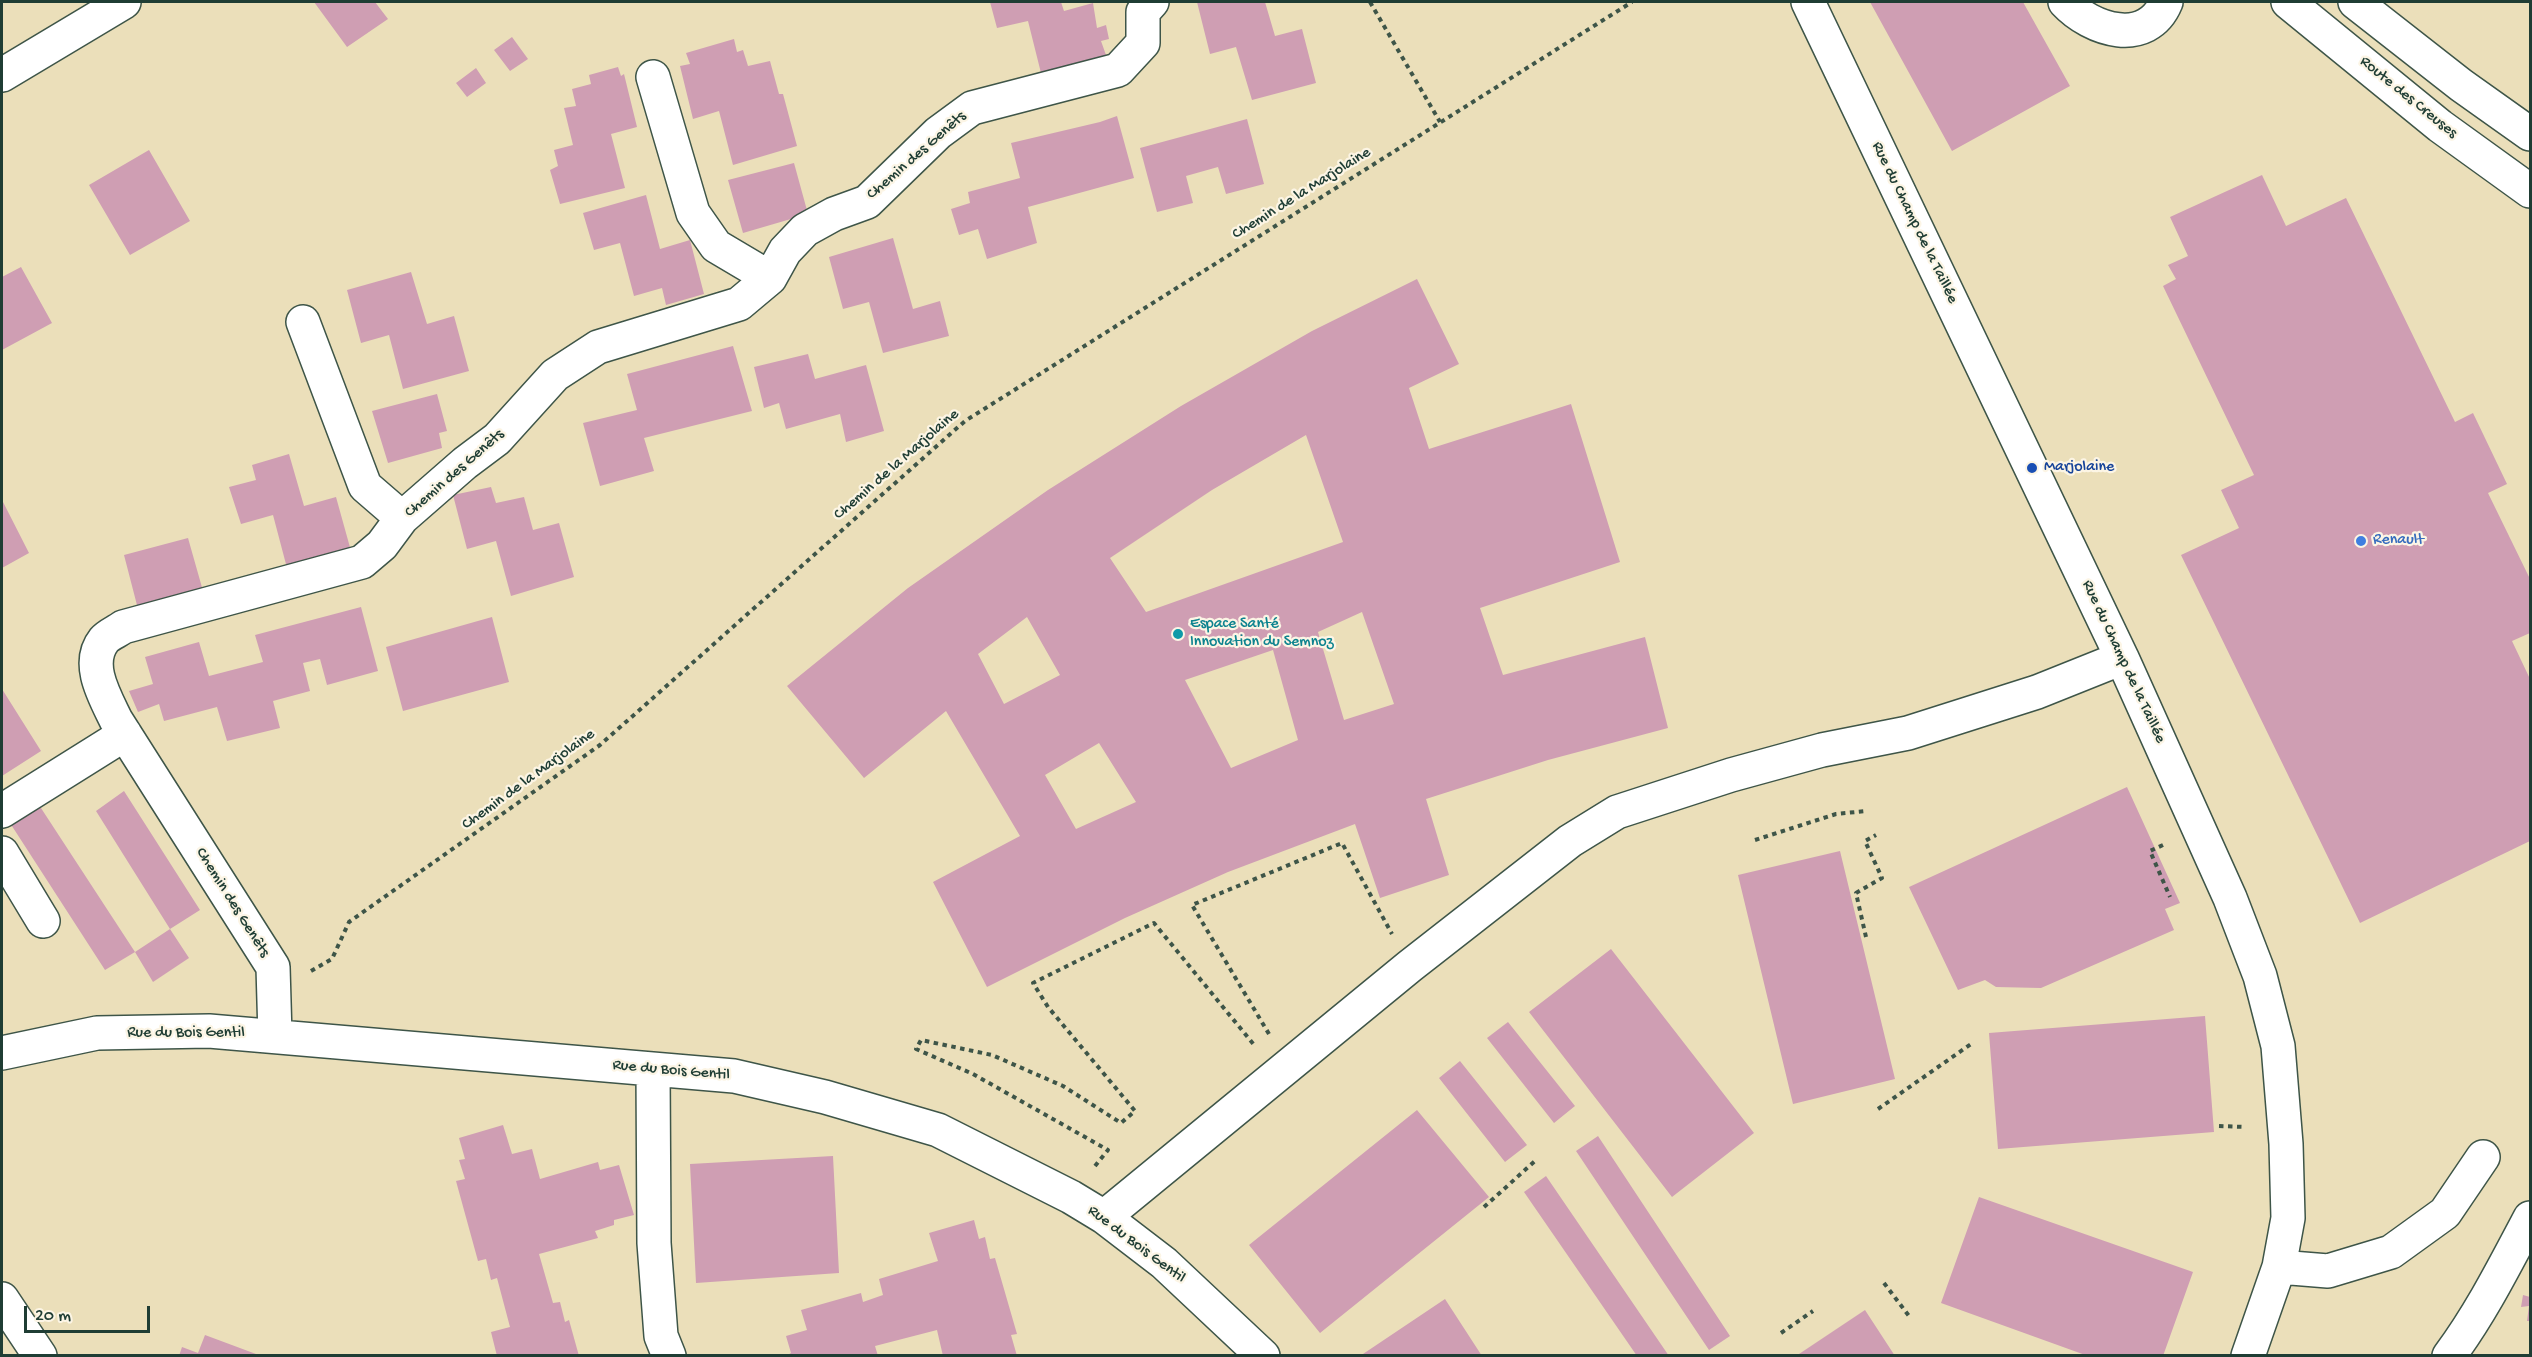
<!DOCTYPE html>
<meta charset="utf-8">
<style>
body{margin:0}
#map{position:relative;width:2532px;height:1357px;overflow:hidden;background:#ebdfba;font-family:"Gochi Hand",sans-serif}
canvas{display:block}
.frame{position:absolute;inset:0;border:3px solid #1f3d34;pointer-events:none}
.scale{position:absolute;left:24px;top:1306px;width:126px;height:27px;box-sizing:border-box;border:3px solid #1f3d34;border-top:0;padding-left:8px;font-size:18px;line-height:21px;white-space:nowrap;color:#1f3d34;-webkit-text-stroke:4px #fcf5e5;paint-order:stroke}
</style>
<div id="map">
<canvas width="2532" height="1357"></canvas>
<div class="frame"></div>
<div class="scale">20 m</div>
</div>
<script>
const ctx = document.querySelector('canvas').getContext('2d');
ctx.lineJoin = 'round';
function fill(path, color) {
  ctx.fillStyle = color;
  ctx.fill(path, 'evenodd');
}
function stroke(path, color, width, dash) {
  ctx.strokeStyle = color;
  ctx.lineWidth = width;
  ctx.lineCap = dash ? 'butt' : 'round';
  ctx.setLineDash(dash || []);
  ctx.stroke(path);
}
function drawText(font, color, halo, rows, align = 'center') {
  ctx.font = font + ' "Gochi Hand",sans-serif';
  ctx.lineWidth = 4.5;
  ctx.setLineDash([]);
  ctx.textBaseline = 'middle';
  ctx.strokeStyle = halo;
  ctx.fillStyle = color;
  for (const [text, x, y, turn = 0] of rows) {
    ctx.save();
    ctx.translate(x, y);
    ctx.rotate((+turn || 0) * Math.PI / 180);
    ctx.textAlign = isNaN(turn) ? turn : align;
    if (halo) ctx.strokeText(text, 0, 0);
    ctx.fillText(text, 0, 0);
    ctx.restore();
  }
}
fill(new Path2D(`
 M 314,2 L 375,2 L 388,19 L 347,47 Z
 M 990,2 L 1061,2 L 1064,11 L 1093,3 L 1097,28 L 1106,25 L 1109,39 L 1101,41 L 1106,55 L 1041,73 L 1028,21 L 997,28 Z
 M 1197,2 L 1265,2 L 1275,36 L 1302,29 L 1316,83 L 1252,100 L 1236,47 L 1210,54 Z
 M 1870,2 L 2023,2 L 2070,86 L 1952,151 Z
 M 512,37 L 528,59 L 510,71 L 494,50 Z
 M 734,39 L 737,52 L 743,50 L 748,66 L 770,61 L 779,94 L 783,94 L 797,146 L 733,165 L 719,111 L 693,119 L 680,66 L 690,64 L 686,53 Z
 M 618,67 L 621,76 L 624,74 L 637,127 L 611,134 L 625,188 L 560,204 L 550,170 L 558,166 L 554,150 L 573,145 L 564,108 L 576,106 L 572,89 L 591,84 L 589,75 Z
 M 476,68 L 486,83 L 467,97 L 456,83 Z
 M 1117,116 L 1134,178 L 1028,207 L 1037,243 L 987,259 L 978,229 L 959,235 L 951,209 L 970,203 L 968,192 L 1020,178 L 1011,143 L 1100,122 Z
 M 1247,119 L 1264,184 L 1226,194 L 1218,167 L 1186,176 L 1193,203 L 1157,212 L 1140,148 Z
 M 149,150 L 190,221 L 130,255 L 89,185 Z
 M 794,163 L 808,214 L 743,233 L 728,180 Z
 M 2262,175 L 2286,226 L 2346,198 L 2455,422 L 2473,413 L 2507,484 L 2488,493 L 2530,579 L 2530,633 L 2512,641 L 2530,679 L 2530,841 L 2360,923 L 2181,555 L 2239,528 L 2221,490 L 2254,475 L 2163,286 L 2176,279 L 2168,265 L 2188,256 L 2170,217 Z
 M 646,195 L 660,249 L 690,240 L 704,294 L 666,305 L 662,288 L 634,296 L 620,243 L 594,250 L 583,213 Z
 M 893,238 L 913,309 L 940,301 L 949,336 L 883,353 L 869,302 L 843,309 L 829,257 Z
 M 21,267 L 52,323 L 2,350 L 2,277 Z
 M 411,272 L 427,324 L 454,316 L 469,371 L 403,389 L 389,335 L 361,343 L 347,290 Z
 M 1417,279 L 1459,364 L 1409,388 L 1429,449 L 1571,404 L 1620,562 L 1480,608 L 1503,675 L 1645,637 L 1668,728 L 1548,760 L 1426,799 L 1449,875 L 1380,898 L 1355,824 L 1228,872 L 1125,918 L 987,987 L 933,882 L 1020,836 L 946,711 L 864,778 L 787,686 L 908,588 L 1048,490 L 1181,406 L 1312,331 ZM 1306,435 L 1343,542 L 1146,612 L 1110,558 L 1212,490 ZM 1362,612 L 1394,704 L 1344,720 L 1318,632 ZM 1027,617 L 1060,675 L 1004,704 L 978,654 ZM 1273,650 L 1298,740 L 1231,768 L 1185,680 ZM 1099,743 L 1136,802 L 1076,829 L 1045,775 Z
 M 733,346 L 752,411 L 644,438 L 654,471 L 600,486 L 583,423 L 637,410 L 627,374 Z
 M 808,354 L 815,379 L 866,365 L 884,431 L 846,442 L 840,414 L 786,429 L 779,403 L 764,408 L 754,367 Z
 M 437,394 L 447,431 L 439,433 L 442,448 L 388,463 L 372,411 Z
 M 289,454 L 304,506 L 336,497 L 351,551 L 287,568 L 273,515 L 241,524 L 229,487 L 256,480 L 252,465 Z
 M 491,487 L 496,503 L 524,497 L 533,530 L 559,523 L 574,577 L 511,596 L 496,541 L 467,549 L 453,495 Z
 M 2,500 L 29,553 L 2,568 Z
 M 188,538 L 203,591 L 138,609 L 124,555 Z
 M 361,607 L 378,671 L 327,685 L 320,659 L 303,663 L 310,691 L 273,701 L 280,728 L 227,741 L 217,707 L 164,721 L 159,704 L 138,712 L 129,691 L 153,684 L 145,657 L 199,642 L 209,676 L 263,662 L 255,635 Z
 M 492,617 L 509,682 L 403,711 L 386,647 Z
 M 2,689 L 41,751 L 2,776 Z
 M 2127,787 L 2180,903 L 2165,909 L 2174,930 L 2041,988 L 1996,987 L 1985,980 L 1958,990 L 1909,887 Z
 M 124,791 L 200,910 L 170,929 L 189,958 L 153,982 L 135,952 L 170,929 L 96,811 Z
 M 39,805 L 135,952 L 105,970 L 10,823 Z
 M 1840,851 L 1895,1079 L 1793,1104 L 1738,875 Z
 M 1611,949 L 1754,1133 L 1672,1197 L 1529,1012 Z
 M 2205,1016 L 2214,1132 L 1998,1149 L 1989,1033 Z
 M 1508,1022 L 1575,1106 L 1554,1123 L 1487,1038 Z
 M 1460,1061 L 1527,1145 L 1505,1162 L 1439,1078 Z
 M 1417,1110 L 1489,1197 L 1320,1333 L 1249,1245 Z
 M 503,1125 L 512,1154 L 532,1149 L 540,1179 L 598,1162 L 600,1170 L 619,1165 L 634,1215 L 614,1220 L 614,1225 L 595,1231 L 598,1238 L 539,1254 L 553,1303 L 560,1302 L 565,1322 L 569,1320 L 579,1356 L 497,1356 L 491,1332 L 510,1327 L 497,1278 L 491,1280 L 486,1259 L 478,1261 L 456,1181 L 465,1179 L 459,1160 L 465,1159 L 459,1138 Z
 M 1598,1136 L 1730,1336 L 1709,1350 L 1576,1151 Z
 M 833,1156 L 839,1273 L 696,1283 L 690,1164 Z
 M 1546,1176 L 1669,1356 L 1637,1356 L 1524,1192 Z
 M 1979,1197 L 2193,1272 L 2163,1356 L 2088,1356 L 1941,1303 Z
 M 974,1220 L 979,1239 L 985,1237 L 990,1259 L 995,1258 L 1017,1334 L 1011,1335 L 1017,1356 L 943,1356 L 937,1330 L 875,1346 L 878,1356 L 786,1356 L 791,1353 L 786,1336 L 807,1330 L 801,1310 L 861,1293 L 863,1302 L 883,1295 L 879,1279 L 938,1261 L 929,1233 Z
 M 2523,1295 L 2530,1297 L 2530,1321 L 2527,1321 L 2529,1306 L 2521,1307 Z
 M 1445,1299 L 1482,1356 L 1360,1356 Z
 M 1865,1310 L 1895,1356 L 1796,1356 Z
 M 205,1335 L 256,1354 L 256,1356 L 179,1356 L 182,1347 L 198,1353 Z`), '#cf9eb3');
const minor = new Path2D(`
 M 1808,2 L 2122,658 L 2230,898 L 2260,976 L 2278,1046 L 2286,1144 L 2288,1218 L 2279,1267 L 2248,1356
 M 2065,2 C 2091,30 2147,48 2166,2
 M 653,77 L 693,213 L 716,246 L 770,278
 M 303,322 L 365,486 L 402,518
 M 2,811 L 125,734
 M 2,853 L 43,921
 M 275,1036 L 273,967 L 116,720 C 105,697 85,664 104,640 C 108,635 118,631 123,627 L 362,562 L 382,545 L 402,518 L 465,463 L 497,439 L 555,375 L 598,347 L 739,304 L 770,278 L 785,251 L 805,230 L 834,214 L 867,202 L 938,133 L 972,108 L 1118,70 L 1143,43 L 1143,12 L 1152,2
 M 2,1053 L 97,1033 L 209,1031 L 734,1076 L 825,1097 L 938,1130 L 1071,1197 L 1104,1217 L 1164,1263 L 1263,1356
 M 653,1070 L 654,1243 L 661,1336 L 669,1356
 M 1104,1217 L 1410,966 L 1570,841 L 1617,812 L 1731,775 L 1822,750 L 1908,733 L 2037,692 L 2122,658
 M 2279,1267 L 2328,1271 L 2391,1252 L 2445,1213 L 2483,1157
 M 2,1299 L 40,1356
 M 2449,1356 C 2481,1313 2505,1265 2530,1218`);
const major = new Path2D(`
 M 2288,2 L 2440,126 L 2530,191
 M 2355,2 L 2461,85 L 2530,134
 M 2,75 L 124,2`);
stroke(minor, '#3e5548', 36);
stroke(major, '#3e5548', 36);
stroke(new Path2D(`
 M 1370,2 L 1440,122
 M 1755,840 L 1836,814 L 1866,811
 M 2163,845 L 2150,851 L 2170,897
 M 1866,937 L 1856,893 L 1882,878 L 1865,841 L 1876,835
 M 311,971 L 332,959 L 349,922 L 600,745 L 965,421 L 1632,2
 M 1269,1034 L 1192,905 L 1342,843 L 1392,934
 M 1878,1109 L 1971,1044
 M 2219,1126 L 2245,1127
 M 1095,1166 L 1108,1150 L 973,1074 L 916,1049 L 921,1040 L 992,1055 L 1063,1086 L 1121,1123 L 1135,1111 L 1048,1007 L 1033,983 L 1154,923 L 1255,1046
 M 1484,1207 L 1535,1161
 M 1884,1283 L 1909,1316
 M 1781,1333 L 1813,1311`), '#3e5548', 4, [4.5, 4.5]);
stroke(minor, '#fff', 33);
stroke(major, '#fff', 33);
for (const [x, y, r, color] of [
 [2032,468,6,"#1a4fb4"],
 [2361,541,6,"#3f7fe0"],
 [1178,634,6,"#0f9aa8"]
]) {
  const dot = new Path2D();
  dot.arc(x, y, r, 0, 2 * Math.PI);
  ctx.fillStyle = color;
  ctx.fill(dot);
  stroke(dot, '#fcf5e5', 2);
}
drawText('16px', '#1f3d34', '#fcf5e5', [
 ["Route des Creuses",2408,98,39],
 ["Chemin des Genêts",917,156,-41],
 ["Chemin de la Marjolaine",1302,194,-32],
 ["Rue du Champ de la Taillée",1914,223,64],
 ["Chemin de la Marjolaine",897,465,-41],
 ["Chemin des Genêts",455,474,-41],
 ["Rue du Champ de la Taillée",2123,662,65],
 ["Chemin de la Marjolaine",529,780,-36],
 ["Chemin des Genêts",232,903,58],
 ["Rue du Bois Gentil",186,1034],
 ["Rue du Bois Gentil",671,1071,5],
 ["Rue du Bois Gentil",1136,1245,37]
]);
drawText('16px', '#164399', '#fcf5e5', [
 ["Marjolaine",2044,468]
], 'left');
drawText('16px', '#366cbe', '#fcf5e5', [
 ["Renault",2373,541]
], 'left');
drawText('16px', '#0d838f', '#fcf5e5', [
 ["Espace Santé",1190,625],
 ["Innovation du Semnoz",1190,643]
], 'left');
</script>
